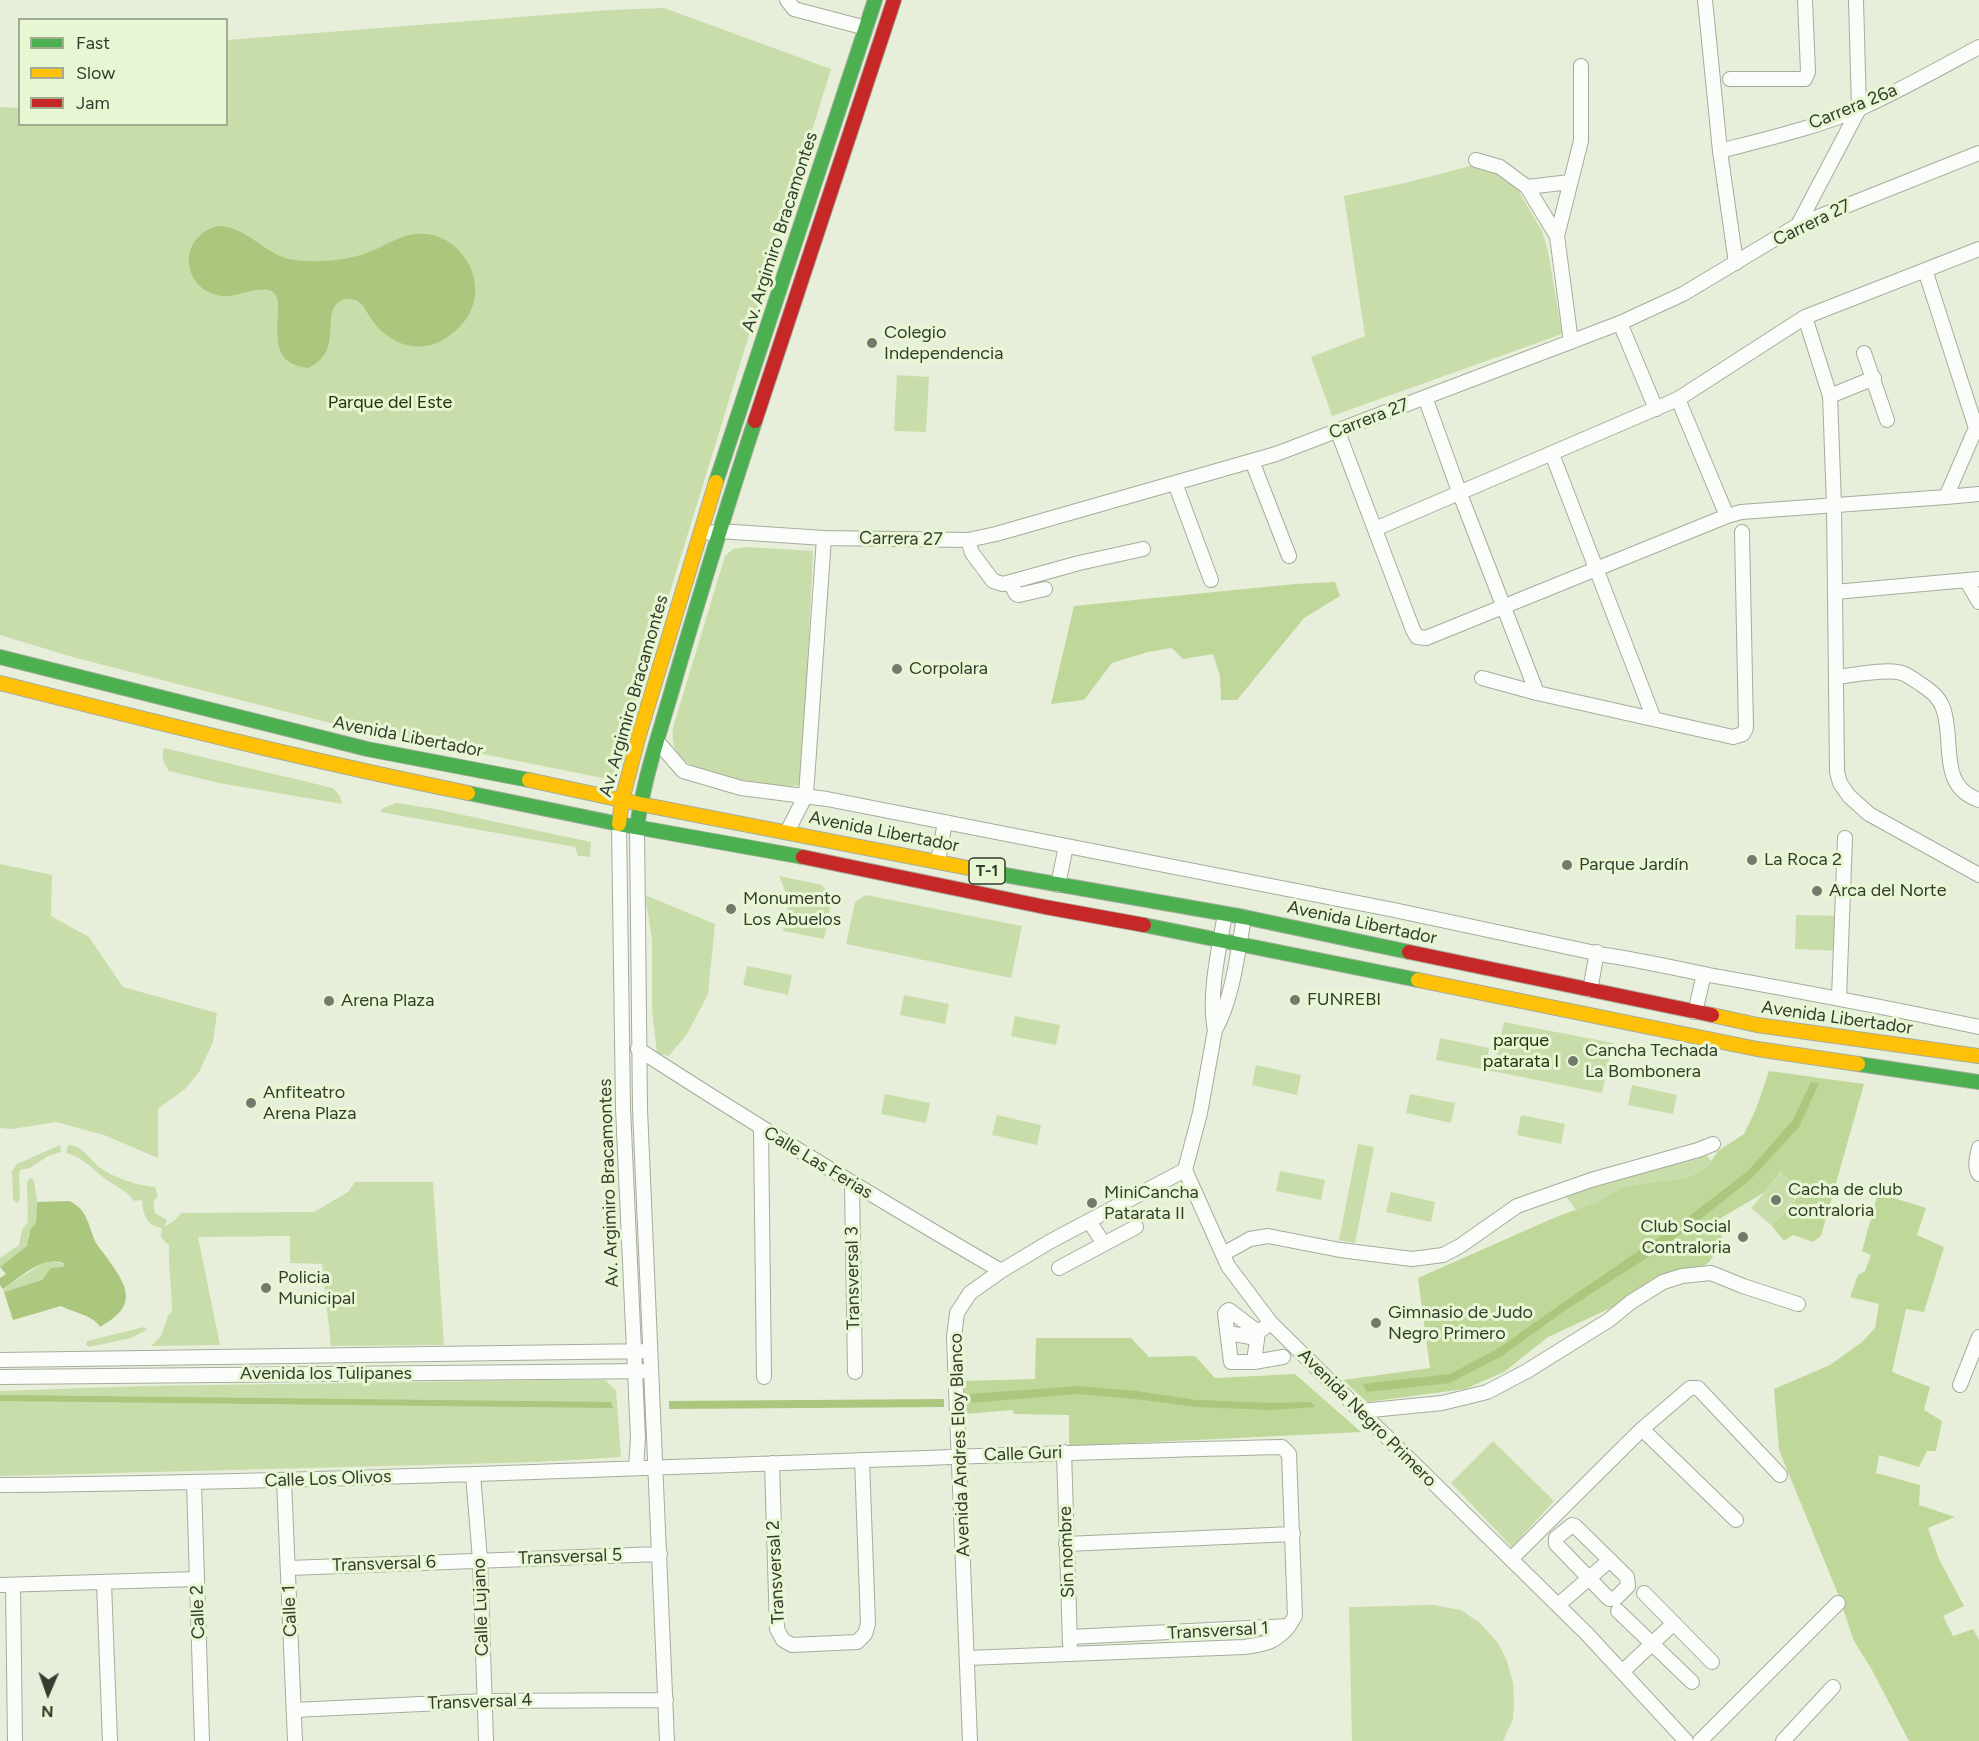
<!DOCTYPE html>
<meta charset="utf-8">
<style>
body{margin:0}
#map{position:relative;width:1979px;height:1741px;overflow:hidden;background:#e7efdb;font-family:Figtree,sans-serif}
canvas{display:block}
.legend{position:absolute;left:18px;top:18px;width:210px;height:108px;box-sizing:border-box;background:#e8f7d3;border:2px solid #a1ac91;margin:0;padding:8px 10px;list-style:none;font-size:18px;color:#363b2e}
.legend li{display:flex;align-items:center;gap:12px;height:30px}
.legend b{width:30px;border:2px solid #a1ac91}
.north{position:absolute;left:18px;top:1663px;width:60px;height:60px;-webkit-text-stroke:4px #e8f7d3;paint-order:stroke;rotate:182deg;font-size:16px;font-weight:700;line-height:24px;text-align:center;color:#363b2e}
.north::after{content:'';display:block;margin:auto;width:21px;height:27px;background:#363b2e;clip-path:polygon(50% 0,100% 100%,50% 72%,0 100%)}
</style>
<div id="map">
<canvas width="1979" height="1741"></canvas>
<ul class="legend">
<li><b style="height:8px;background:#4caf50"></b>Fast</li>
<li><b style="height:8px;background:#ffc107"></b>Slow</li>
<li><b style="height:8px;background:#c62828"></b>Jam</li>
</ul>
<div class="north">N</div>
</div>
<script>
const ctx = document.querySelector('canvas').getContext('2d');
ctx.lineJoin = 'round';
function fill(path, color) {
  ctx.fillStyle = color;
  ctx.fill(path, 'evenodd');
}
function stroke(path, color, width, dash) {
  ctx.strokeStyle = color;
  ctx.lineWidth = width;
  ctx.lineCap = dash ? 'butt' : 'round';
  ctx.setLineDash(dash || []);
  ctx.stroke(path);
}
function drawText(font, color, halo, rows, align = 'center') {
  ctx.font = font + ' Figtree,sans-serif';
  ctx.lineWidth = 6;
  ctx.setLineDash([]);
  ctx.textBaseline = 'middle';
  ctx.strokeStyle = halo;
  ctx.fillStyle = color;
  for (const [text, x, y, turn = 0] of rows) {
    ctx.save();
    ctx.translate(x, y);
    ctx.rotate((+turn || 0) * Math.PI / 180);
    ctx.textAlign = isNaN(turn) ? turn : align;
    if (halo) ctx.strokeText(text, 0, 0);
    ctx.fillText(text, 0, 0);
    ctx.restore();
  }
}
fill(new Path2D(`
 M 664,8 L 831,69 L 612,780 L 334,724 L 76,658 L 0,635 L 0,107 L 19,108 L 20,124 L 226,124 L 227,40 L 609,10 Z
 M 1474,165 L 1493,170 L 1513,182 L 1542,231 L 1548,251 L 1562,334 L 1332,416 L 1311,357 L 1365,336 L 1344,196 L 1409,182 Z
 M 897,375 L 929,377 L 926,432 L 894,431 Z
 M 746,547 L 813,551 L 802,785 C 773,788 747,784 719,775 C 692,767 666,758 674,724 L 725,556 L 733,549 Z
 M 164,748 L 333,788 L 340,796 L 342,804 L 219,783 L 169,771 C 163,763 161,757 164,748 Z
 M 396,803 L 435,809 L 591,842 L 590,857 L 578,856 L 575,847 L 380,812 L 383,808 Z
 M 0,864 L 52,875 L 51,916 L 89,937 L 123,987 L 217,1013 L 213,1042 L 199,1072 L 185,1089 L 158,1109 L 158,1158 L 104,1135 L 56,1122 L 12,1129 L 0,1128 Z
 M 779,876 L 822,885 L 832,898 L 824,939 L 783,931 L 789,900 Z
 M 645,895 L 715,924 L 708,994 L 687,1034 L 669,1056 L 657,1053 L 652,1010 L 652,940 Z
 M 866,895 L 1022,926 L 1011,978 L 846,944 L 855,902 Z
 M 1796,915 L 1841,916 L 1840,951 L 1795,949 Z
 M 747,966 L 792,975 L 788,995 L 743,985 Z
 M 904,995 L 949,1004 L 945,1024 L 900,1015 Z
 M 1015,1016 L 1060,1025 L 1056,1045 L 1011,1036 Z
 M 1504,1022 L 1613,1043 L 1602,1093 L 1436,1060 L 1440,1038 L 1489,1048 L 1487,1061 L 1495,1063 Z
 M 1256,1065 L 1301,1075 L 1297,1095 L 1252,1085 Z
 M 1632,1085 L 1677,1095 L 1673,1114 L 1628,1105 Z
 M 885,1094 L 930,1103 L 926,1123 L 881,1114 Z
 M 1410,1094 L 1455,1103 L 1451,1123 L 1406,1113 Z
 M 997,1115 L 1041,1125 L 1037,1145 L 992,1135 Z
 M 1521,1115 L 1565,1124 L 1561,1144 L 1517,1135 Z
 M 1358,1144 L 1374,1147 L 1355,1243 L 1339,1240 Z
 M 60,1145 L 61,1152 L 48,1156 L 30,1168 L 20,1170 L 19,1174 L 20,1199 L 17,1203 L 13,1200 L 12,1171 L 17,1164 Z
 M 68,1145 C 85,1146 89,1160 102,1169 C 113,1177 142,1187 155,1187 L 158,1196 C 152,1201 153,1205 155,1213 L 167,1220 L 164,1227 L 174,1221 L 181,1213 L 314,1212 L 348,1192 L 355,1182 L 433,1182 L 444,1345 L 331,1346 L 322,1264 L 290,1263 L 290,1236 L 198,1237 L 220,1345 L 151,1346 L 161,1336 L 168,1316 L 172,1311 C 172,1289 168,1268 169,1246 L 161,1237 L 162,1228 C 146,1226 143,1214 142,1200 L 134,1201 C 128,1191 116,1187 107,1180 C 94,1171 82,1156 66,1153 Z
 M 1705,1153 L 1711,1161 L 1707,1167 L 1689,1177 L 1623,1187 L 1595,1203 L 1576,1210 L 1565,1195 Z
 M 1280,1171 L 1325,1180 L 1321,1200 L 1276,1191 Z
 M 1782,1172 L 1803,1190 L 1772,1226 L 1751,1208 Z
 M 30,1178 L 34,1180 L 37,1202 L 36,1224 L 28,1235 L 29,1241 L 24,1250 L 0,1267 L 0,1258 L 19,1245 L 22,1230 L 28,1222 L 27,1182 Z
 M 1391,1192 L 1435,1202 L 1431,1222 L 1386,1212 Z
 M 50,1261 L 65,1264 L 63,1267 C 48,1269 52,1270 42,1280 L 4,1292 L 3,1289 L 38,1266 Z
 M 144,1327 L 147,1330 L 131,1338 L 89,1347 L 86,1345 L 87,1341 Z
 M 546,1380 L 605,1380 L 616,1390 L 621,1457 L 539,1462 L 0,1476 L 0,1391 L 144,1386 Z
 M 1493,1441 L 1554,1501 L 1512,1547 L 1451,1483 Z
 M 1433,1605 L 1461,1610 L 1480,1623 L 1498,1643 L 1507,1661 L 1513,1683 L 1514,1703 L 1513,1719 L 1503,1741 L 1352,1741 L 1349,1607 Z`), '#c9ddab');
fill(new Path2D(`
 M 1335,582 L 1340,596 L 1304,618 L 1237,700 L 1221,700 L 1220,676 L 1213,654 L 1183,659 L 1172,648 L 1148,652 L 1112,663 L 1084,700 L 1051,704 L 1074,606 L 1295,584 Z
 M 1769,1071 L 1864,1084 L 1821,1236 L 1813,1242 L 1793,1235 L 1784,1241 L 1772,1226 L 1803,1191 L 1781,1172 L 1765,1192 L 1716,1221 L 1722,1232 L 1721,1245 L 1709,1262 L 1691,1275 L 1628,1300 L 1548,1337 L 1504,1372 L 1465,1389 L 1367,1402 L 1343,1380 L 1430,1368 L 1418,1278 L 1556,1217 L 1595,1203 L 1623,1187 L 1689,1177 L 1707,1167 L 1718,1151 L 1744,1134 L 1756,1109 Z
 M 1878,1193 L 1926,1208 L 1917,1235 L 1944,1247 L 1924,1312 L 1906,1309 L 1892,1372 L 1930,1387 L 1924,1410 L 1942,1421 L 1936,1451 L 1927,1451 L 1919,1467 L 1879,1455 L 1876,1473 L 1920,1485 L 1919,1505 L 1955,1517 L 1928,1528 L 1939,1559 L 1964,1606 L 1943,1616 L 1953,1636 L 1973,1629 L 1979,1640 L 1979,1741 L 1909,1741 L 1872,1670 L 1854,1641 L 1838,1594 L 1779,1450 L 1774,1389 L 1830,1365 L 1862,1342 L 1875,1328 L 1879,1304 L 1850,1297 L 1858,1275 L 1865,1271 L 1871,1255 L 1862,1251 Z
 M 1036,1338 L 1131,1338 L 1149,1357 L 1195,1356 L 1215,1378 L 1295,1374 L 1361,1432 L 1069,1446 L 1069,1415 L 1014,1414 L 1013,1410 L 965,1414 L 963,1381 L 1035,1379 Z`), '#c0d79a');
fill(new Path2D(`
 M 217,226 C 249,226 264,256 294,260 C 321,263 349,261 374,250 C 388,244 401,235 416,234 C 453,230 482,268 474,302 C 469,320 455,334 439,342 C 414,354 386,341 372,320 C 368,315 365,306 359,302 C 354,298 347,298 342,300 C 318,312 346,351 308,368 C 273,364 277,340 278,312 C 278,306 279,299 275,294 C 266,282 236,298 222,296 C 182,291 176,238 217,226 Z
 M 1811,1082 L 1819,1083 L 1799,1127 L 1751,1179 L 1688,1229 L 1642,1261 L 1564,1311 L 1502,1356 L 1450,1383 L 1367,1392 L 1362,1384 L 1450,1374 L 1499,1348 L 1561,1304 L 1684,1220 L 1748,1171 L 1793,1120 Z
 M 69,1201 C 88,1209 88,1226 96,1243 C 99,1248 104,1253 107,1258 C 130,1289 137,1306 100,1327 C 95,1316 72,1312 61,1306 L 13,1320 L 4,1292 L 42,1280 L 51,1268 L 63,1267 L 65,1264 C 43,1254 20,1278 3,1289 L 0,1285 L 0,1278 L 6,1274 L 0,1267 L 27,1246 L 30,1230 L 36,1223 L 37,1202 Z
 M 1078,1386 L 1136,1391 L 1197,1400 L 1272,1403 L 1311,1402 L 1315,1407 L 1271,1410 L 1197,1407 L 1135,1399 L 1078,1394 L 971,1403 L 970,1394 Z
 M 0,1395 L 611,1402 L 613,1408 L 0,1401 Z
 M 944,1399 L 944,1407 L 669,1409 L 669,1401 Z`), '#abc67d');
const street = new Path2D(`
 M 787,0 L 794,9 L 866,28
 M 1705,0 L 1720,151 L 1736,263
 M 1730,79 L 1805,79 L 1808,72 L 1805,0
 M 1720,151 C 1766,139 1818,127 1861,108 C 1901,90 1940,68 1979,47
 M 1476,160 L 1500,167 L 1527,187 L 1557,236
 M 1527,187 L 1570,182
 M 1798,225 L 1859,109 L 1856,0
 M 1925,270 L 1976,428
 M 1805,317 L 1830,396 L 1834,505 L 1837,772 L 1840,783 L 1849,796 L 1869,814 L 1979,875
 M 1620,323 L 1656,409
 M 1571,342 L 1557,236 L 1581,141 L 1581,66
 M 1864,353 L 1887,420
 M 1830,396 L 1874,378
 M 1425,397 L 1460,494 L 1537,693
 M 1678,399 L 1727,516
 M 1338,432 L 1413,630 L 1417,637 L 1426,638 L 1727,516 L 1741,512 L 1946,497 L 1979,421
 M 1552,454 L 1654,719
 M 1252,461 L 1289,556
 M 1175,483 L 1211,580
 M 1946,497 L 1979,494
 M 1375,529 L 1678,399 L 1805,317 L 1979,249
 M 710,533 L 719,531 L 824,538 L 968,540 L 996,534 L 1276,454 L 1620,323 L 1683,294 L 1798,225 L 1979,153
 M 968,540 L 972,553 L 993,581 L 1003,584 L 1079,563 L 1143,549
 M 1966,580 L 1979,602
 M 1010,583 L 1016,594 L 1019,595 L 1045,589
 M 1835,592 L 1979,579
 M 1837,677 C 1854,675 1886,668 1902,673 C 1908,675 1916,681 1922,685 C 1931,691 1939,697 1943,708 C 1955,740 1937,786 1979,800
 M 1482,678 L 1537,693 L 1733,737 L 1743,734 L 1746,728 L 1742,532
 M 657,741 L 683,771 L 741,788 L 827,799 L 1394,910 L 1605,955 C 1640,960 1674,968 1709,975 C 1799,991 1889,1008 1979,1027
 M 619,824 L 623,1108 L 638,1438 L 636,1468
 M 637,827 L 640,1109 L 667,1741
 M 787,832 L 806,795 L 824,538
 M 938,861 L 945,822
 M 1058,885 L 1066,846
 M 1244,917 C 1238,952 1232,1001 1215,1030 L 1200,1113 L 1185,1170 L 1228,1266 L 1271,1323 L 1587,1634 L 1686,1741
 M 1590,990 L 1597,952
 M 1839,998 L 1845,838
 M 1695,1012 L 1704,974
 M 1215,1030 C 1208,997 1219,948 1225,914
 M 638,1049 C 758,1127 878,1199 1001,1271
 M 761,1129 L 764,1377
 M 1979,1148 C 1977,1157 1974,1167 1979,1174
 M 852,1184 L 855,1372
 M 1089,1221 L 1104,1244 L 1136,1227
 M 1223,1254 L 1250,1239 L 1268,1236 L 1340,1250 L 1412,1259 L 1443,1255 L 1460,1246 L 1517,1206 L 1591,1180 L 1698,1150 L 1713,1144
 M 1059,1268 L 1104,1244
 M 1258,1332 L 1229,1310 L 1227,1311 L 1225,1314 L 1231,1362 L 1254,1362 L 1258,1332 L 1271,1323
 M 1228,1333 L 1256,1338
 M 0,1360 L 650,1351
 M 1254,1362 L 1283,1357
 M 0,1377 L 651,1371
 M 1960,1385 L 1979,1337
 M 1361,1411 L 1442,1403 L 1487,1392 L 1527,1371 L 1609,1320 L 1631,1302 L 1663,1282 L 1682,1276 L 1711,1273 L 1743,1286 L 1798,1304
 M 1642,1429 L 1736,1520
 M 1064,1452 L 1070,1644
 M 772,1463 L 777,1629 L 783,1640 L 792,1645 L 857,1642 L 865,1634 L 868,1624 L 862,1460
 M 473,1474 L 480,1560 L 486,1741
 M 284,1480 L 295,1741
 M 194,1483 L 202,1741
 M 0,1485 C 428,1481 855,1457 1282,1447 L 1289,1454 L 1295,1616 L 1289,1626 L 1070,1637
 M 1572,1525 L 1575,1526 L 1627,1577 L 1628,1586 L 1616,1598 L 1609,1599 L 1556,1544 L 1556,1538 Z
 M 1066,1544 L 1293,1534
 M 1511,1559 L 1642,1429 L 1690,1388 L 1698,1388 L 1780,1475
 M 289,1568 L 660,1554
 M 104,1583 L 110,1741
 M 0,1585 L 197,1579
 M 13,1585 L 15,1741
 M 1644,1593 L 1712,1662
 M 1558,1605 L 1610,1560
 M 1618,1611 L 1692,1682
 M 968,1658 L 1244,1647 C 1265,1644 1275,1643 1289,1626
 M 1622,1672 L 1674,1623
 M 294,1710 L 485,1701 L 666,1700
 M 970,1741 L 954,1337 L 957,1313 L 970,1293 L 1001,1271 L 1051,1241 L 1185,1170
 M 1700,1741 L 1838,1603
 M 1783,1741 L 1833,1687`);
const fast = new Path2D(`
 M 716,482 L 875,0
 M 0,657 L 367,749 L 529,780
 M 468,793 L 619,824 L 803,857
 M 637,827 C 644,776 662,726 676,676 C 701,591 727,506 755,421
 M 999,874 L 1244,917 L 1409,952
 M 1144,925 L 1418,980
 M 1858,1064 L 1979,1082`);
const slow = new Path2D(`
 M 0,683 C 155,722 311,761 468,793
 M 529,780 L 640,804 L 999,874
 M 619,824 L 622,800 L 639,735 L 716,482
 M 1418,980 L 1757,1049 L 1858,1064
 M 1712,1015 L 1757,1025 L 1979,1056`);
const jam = new Path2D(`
 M 755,421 L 894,0
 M 803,857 L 1045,907 L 1144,925
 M 1409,952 L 1712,1015`);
stroke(street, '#a6ac9d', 16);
stroke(fast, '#a6ac9d', 16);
stroke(slow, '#a6ac9d', 16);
stroke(jam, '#a6ac9d', 16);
stroke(street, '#fbfdfa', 14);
stroke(fast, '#4caf50', 14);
stroke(slow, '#ffc107', 14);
stroke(jam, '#c62828', 14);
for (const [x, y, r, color] of [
 [872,343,6,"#747a6b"],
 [897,669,6,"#747a6b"],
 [1752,860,6,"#747a6b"],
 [1567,865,6,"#747a6b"],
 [1817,891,6,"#747a6b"],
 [731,909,6,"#747a6b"],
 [1295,1000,6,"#747a6b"],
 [329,1001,6,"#747a6b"],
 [1573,1061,6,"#747a6b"],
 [251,1103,6,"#747a6b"],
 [1776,1200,6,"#747a6b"],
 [1092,1203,6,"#747a6b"],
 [1743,1237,6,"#747a6b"],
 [266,1288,6,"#747a6b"],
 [1376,1323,6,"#747a6b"]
]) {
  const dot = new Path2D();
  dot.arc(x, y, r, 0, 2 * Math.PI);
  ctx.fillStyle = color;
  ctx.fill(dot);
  stroke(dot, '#e8f7d3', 2);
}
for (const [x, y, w] of [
 [987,871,36]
]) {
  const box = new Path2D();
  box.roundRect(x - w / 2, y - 13, w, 26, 4.5);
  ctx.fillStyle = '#e8f7d3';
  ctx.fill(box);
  stroke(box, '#363b2e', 1.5);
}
drawText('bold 16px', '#363b2e', null, [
 ["T-1",987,871]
]);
drawText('18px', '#363b2e', '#e8f7d3', [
 ["Carrera 26a",1853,107,-22],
 ["Carrera 27",1812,223,-26],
 ["Av. Argimiro Bracamontes",780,232,-72],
 ["Carrera 27",1369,419,-21],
 ["Carrera 27",901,539,1],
 ["Av. Argimiro Bracamontes",634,696,-74],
 ["Avenida Libertador",408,737,11],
 ["Avenida Libertador",884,832,11],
 ["Avenida Libertador",1362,923,12],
 ["Avenida Libertador",1837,1018,8],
 ["Calle Las Ferias",818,1163,31],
 ["Av. Argimiro Bracamontes",609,1183,-92],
 ["Transversal 3",853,1278,-91],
 ["Avenida los Tulipanes",326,1374],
 ["Avenida Negro Primero",1367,1418,45],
 ["Avenida Andres Eloy Blanco",960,1445,-92],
 ["Calle Guri",1023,1454,-2],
 ["Calle Los Olivos",328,1479,-2],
 ["Sin nombre",1067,1552,-92],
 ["Transversal 5",570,1557,-2],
 ["Transversal 6",384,1564,-2],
 ["Transversal 2",776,1572,-93],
 ["Calle Lujano",481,1607,-92],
 ["Calle 1",290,1611,-92],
 ["Calle 2",198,1612,-92],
 ["Transversal 1",1218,1631,-3],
 ["Transversal 4",480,1702,-2]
]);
drawText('18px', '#363b2e', '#e8f7d3', [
 ["Colegio",884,333],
 ["Independencia",884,354],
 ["Corpolara",909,669],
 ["La Roca 2",1764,860],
 ["Parque Jardín",1579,865],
 ["Arca del Norte",1829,891],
 ["Monumento",743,899],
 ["Los Abuelos",743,920],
 ["FUNREBI",1307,1000],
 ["Arena Plaza",341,1001],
 ["Cancha Techada",1585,1051],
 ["La Bombonera",1585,1072],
 ["Anfiteatro",263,1093],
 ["Arena Plaza",263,1114],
 ["Cacha de club",1788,1190],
 ["contraloria",1788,1211],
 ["MiniCancha",1104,1193],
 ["Patarata II",1104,1214],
 ["Club Social",1731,1227,"right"],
 ["Contraloria",1731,1248,"right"],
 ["Policia",278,1278],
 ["Municipal",278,1299],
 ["Gimnasio de Judo",1388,1313],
 ["Negro Primero",1388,1334]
], 'left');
drawText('18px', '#25330b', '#e8f7d3', [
 ["Parque del Este",390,403],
 ["parque",1521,1041],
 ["patarata I",1521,1062]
]);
</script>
